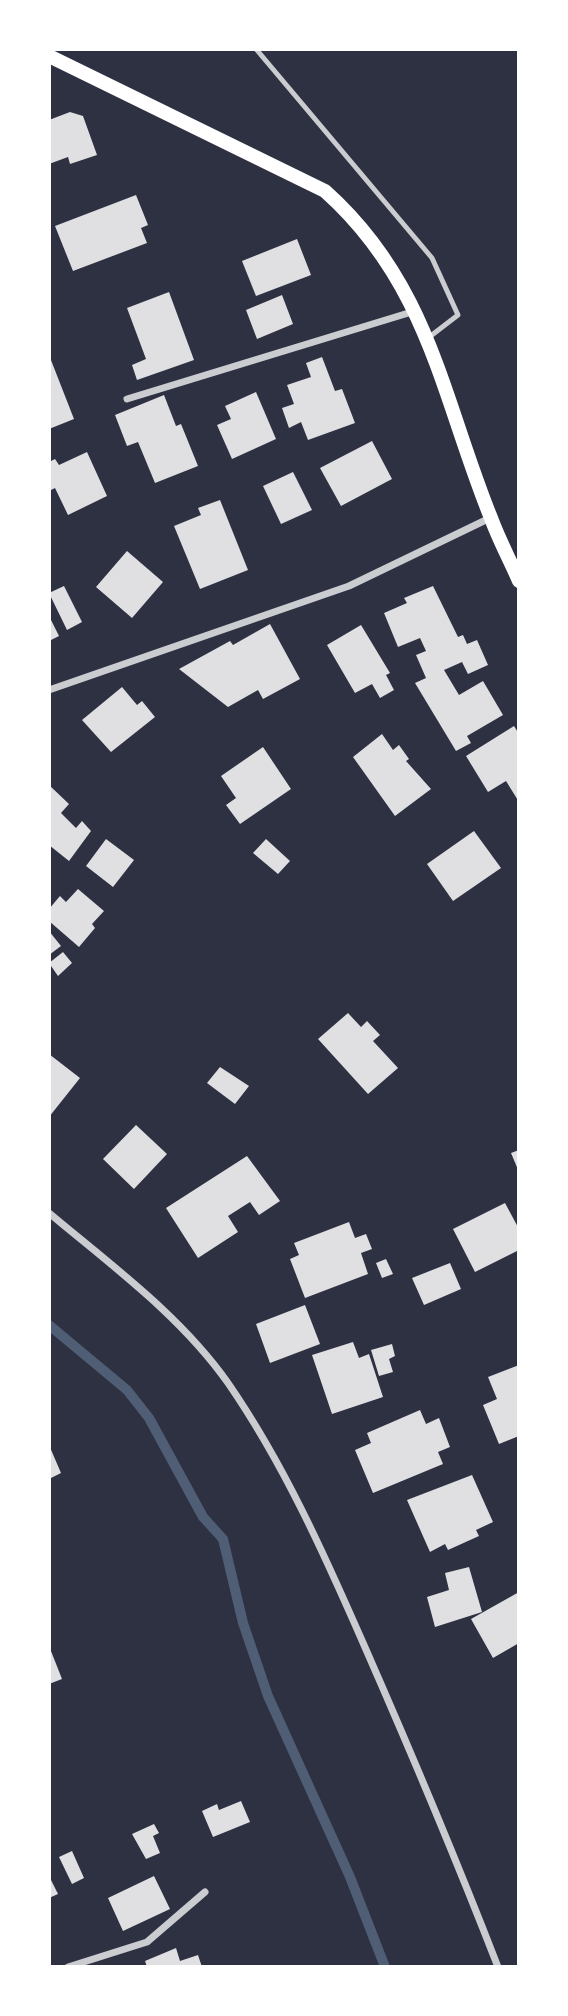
<!DOCTYPE html>
<style>
body{margin:0}
#map{position:relative;width:568px;height:2016px;overflow:hidden;background:#2d3142;font-family:Helvetica,sans-serif}
canvas{display:block}
.frame{position:absolute;inset:0;border:51px solid #fff;pointer-events:none}
</style>
<div id="map">
<canvas width="568" height="2016"></canvas>
<div class="frame"></div>
</div>
<script>
const ctx = document.querySelector('canvas').getContext('2d');
ctx.lineJoin = 'round';
function stroke(path, color, width, dash) {
  ctx.strokeStyle = color;
  ctx.lineWidth = width;
  ctx.lineCap = dash ? 'butt' : 'round';
  ctx.setLineDash(dash || []);
  ctx.stroke(path);
}
function fill(path, color) {
  ctx.fillStyle = color;
  ctx.fill(path, 'evenodd');
}
stroke(new Path2D(`
 M 49,1325 L 127,1390 L 149,1418 L 203,1517 L 223,1539 L 243,1623 L 268,1696 L 350,1877 L 385,1967`), '#4f5d75', 10);
fill(new Path2D(`
 M 70,112 L 83,116 L 97,155 L 70,164 L 68,157 L 49,164 L 49,120 Z
 M 136,195 L 148,225 L 141,228 L 147,243 L 73,271 L 55,226 Z
 M 297,239 L 311,275 L 256,296 L 242,261 Z
 M 169,292 L 194,360 L 137,380 L 132,365 L 146,359 L 127,308 Z
 M 282,295 L 293,324 L 257,339 L 246,310 Z
 M 49,355 L 74,419 L 49,429 Z
 M 322,357 L 335,391 L 342,389 L 355,423 L 308,440 L 301,422 L 289,428 L 282,408 L 294,404 L 287,385 L 311,377 L 306,363 Z
 M 256,392 L 276,439 L 232,459 L 217,425 L 231,419 L 225,406 Z
 M 164,395 L 176,426 L 181,424 L 198,466 L 155,483 L 138,442 L 127,446 L 115,415 Z
 M 372,441 L 392,479 L 341,506 L 320,468 Z
 M 87,452 L 107,496 L 68,515 L 55,488 L 49,491 L 49,462 L 55,459 L 59,465 Z
 M 293,472 L 312,510 L 281,524 L 263,486 Z
 M 220,500 L 248,570 L 200,589 L 174,526 L 201,515 L 198,508 Z
 M 127,551 L 163,582 L 132,618 L 96,587 Z
 M 64,586 L 82,622 L 67,630 L 49,593 Z
 M 433,586 L 458,637 L 463,635 L 467,644 L 477,640 L 488,665 L 468,674 L 462,662 L 444,670 L 459,695 L 483,681 L 503,715 L 467,736 L 471,743 L 456,751 L 415,683 L 426,678 L 416,655 L 426,651 L 420,638 L 398,647 L 384,613 L 407,603 L 404,598 Z
 M 49,616 L 59,636 L 49,641 Z
 M 270,624 L 300,679 L 263,699 L 258,690 L 228,707 L 179,669 L 230,641 L 233,645 Z
 M 361,625 L 390,673 L 386,675 L 394,690 L 380,698 L 372,684 L 355,693 L 327,645 Z
 M 122,687 L 137,705 L 142,701 L 155,717 L 111,752 L 82,720 Z
 M 514,726 L 519,734 L 519,802 L 506,781 L 488,792 L 466,756 Z
 M 382,734 L 393,750 L 399,745 L 409,759 L 406,761 L 431,789 L 395,816 L 353,757 Z
 M 263,747 L 291,789 L 240,824 L 226,805 L 236,798 L 221,776 Z
 M 49,785 L 69,804 L 61,813 L 76,828 L 82,821 L 91,831 L 69,861 L 49,845 Z
 M 474,831 L 501,868 L 453,901 L 427,864 Z
 M 106,839 L 134,860 L 113,887 L 86,866 Z
 M 266,839 L 290,861 L 278,874 L 253,853 Z
 M 78,889 L 104,911 L 92,924 L 95,928 L 79,947 L 49,921 L 49,909 L 60,896 L 66,902 Z
 M 49,931 L 61,946 L 49,955 Z
 M 63,952 L 72,963 L 58,976 L 49,963 Z
 M 348,1013 L 361,1027 L 367,1021 L 380,1035 L 373,1041 L 398,1068 L 368,1094 L 318,1039 Z
 M 49,1054 L 80,1078 L 49,1117 Z
 M 220,1067 L 249,1086 L 235,1104 L 207,1083 Z
 M 136,1125 L 167,1154 L 134,1189 L 103,1159 Z
 M 519,1150 L 519,1172 L 511,1153 Z
 M 247,1156 L 280,1201 L 259,1215 L 250,1202 L 228,1216 L 238,1232 L 198,1258 L 166,1208 Z
 M 505,1203 L 519,1229 L 519,1250 L 475,1272 L 453,1229 Z
 M 349,1222 L 355,1238 L 366,1234 L 372,1249 L 361,1253 L 368,1274 L 305,1298 L 290,1259 L 299,1255 L 294,1243 Z
 M 386,1259 L 393,1274 L 382,1278 L 376,1263 Z
 M 450,1263 L 461,1289 L 424,1305 L 412,1278 Z
 M 305,1305 L 320,1344 L 270,1363 L 256,1324 Z
 M 353,1342 L 359,1358 L 369,1354 L 383,1397 L 332,1414 L 312,1355 Z
 M 392,1344 L 395,1356 L 389,1359 L 393,1372 L 379,1376 L 371,1350 Z
 M 519,1365 L 519,1436 L 499,1444 L 483,1405 L 497,1399 L 488,1377 Z
 M 420,1410 L 426,1424 L 439,1418 L 450,1447 L 438,1452 L 443,1464 L 373,1493 L 355,1450 L 371,1443 L 367,1433 Z
 M 49,1445 L 61,1473 L 49,1479 Z
 M 472,1475 L 493,1522 L 476,1530 L 479,1536 L 448,1550 L 445,1544 L 430,1552 L 407,1500 Z
 M 469,1567 L 482,1612 L 435,1627 L 427,1597 L 449,1590 L 445,1573 Z
 M 519,1592 L 519,1643 L 493,1658 L 471,1619 Z
 M 49,1646 L 62,1679 L 49,1684 Z
 M 241,1801 L 250,1822 L 213,1837 L 202,1811 L 217,1804 L 219,1810 Z
 M 154,1824 L 159,1833 L 153,1836 L 160,1853 L 146,1859 L 132,1834 Z
 M 72,1851 L 84,1878 L 72,1884 L 59,1857 Z
 M 49,1876 L 58,1894 L 49,1898 Z
 M 154,1876 L 170,1909 L 123,1931 L 108,1898 Z
 M 176,1948 L 180,1961 L 198,1955 L 202,1967 L 147,1967 L 145,1961 Z`), '#e0e0e3');
stroke(new Path2D(`
 M 256,49 L 432,258 L 458,315 L 428,338`), '#caccd0', 5);
stroke(new Path2D(`
 M 127,399 L 415,311
 M 49,690 L 349,586 L 490,518
 M 49,1213 C 111,1265 181,1316 228,1383 C 284,1464 325,1556 364,1645 C 411,1752 456,1859 498,1967
 M 68,1967 L 147,1942 L 205,1892`), '#caccd0', 7);
stroke(new Path2D(`
 M 49,56 L 325,191 C 429,284 442,397 491,518 C 499,540 510,560 519,581`), '#fff', 14);
</script>
